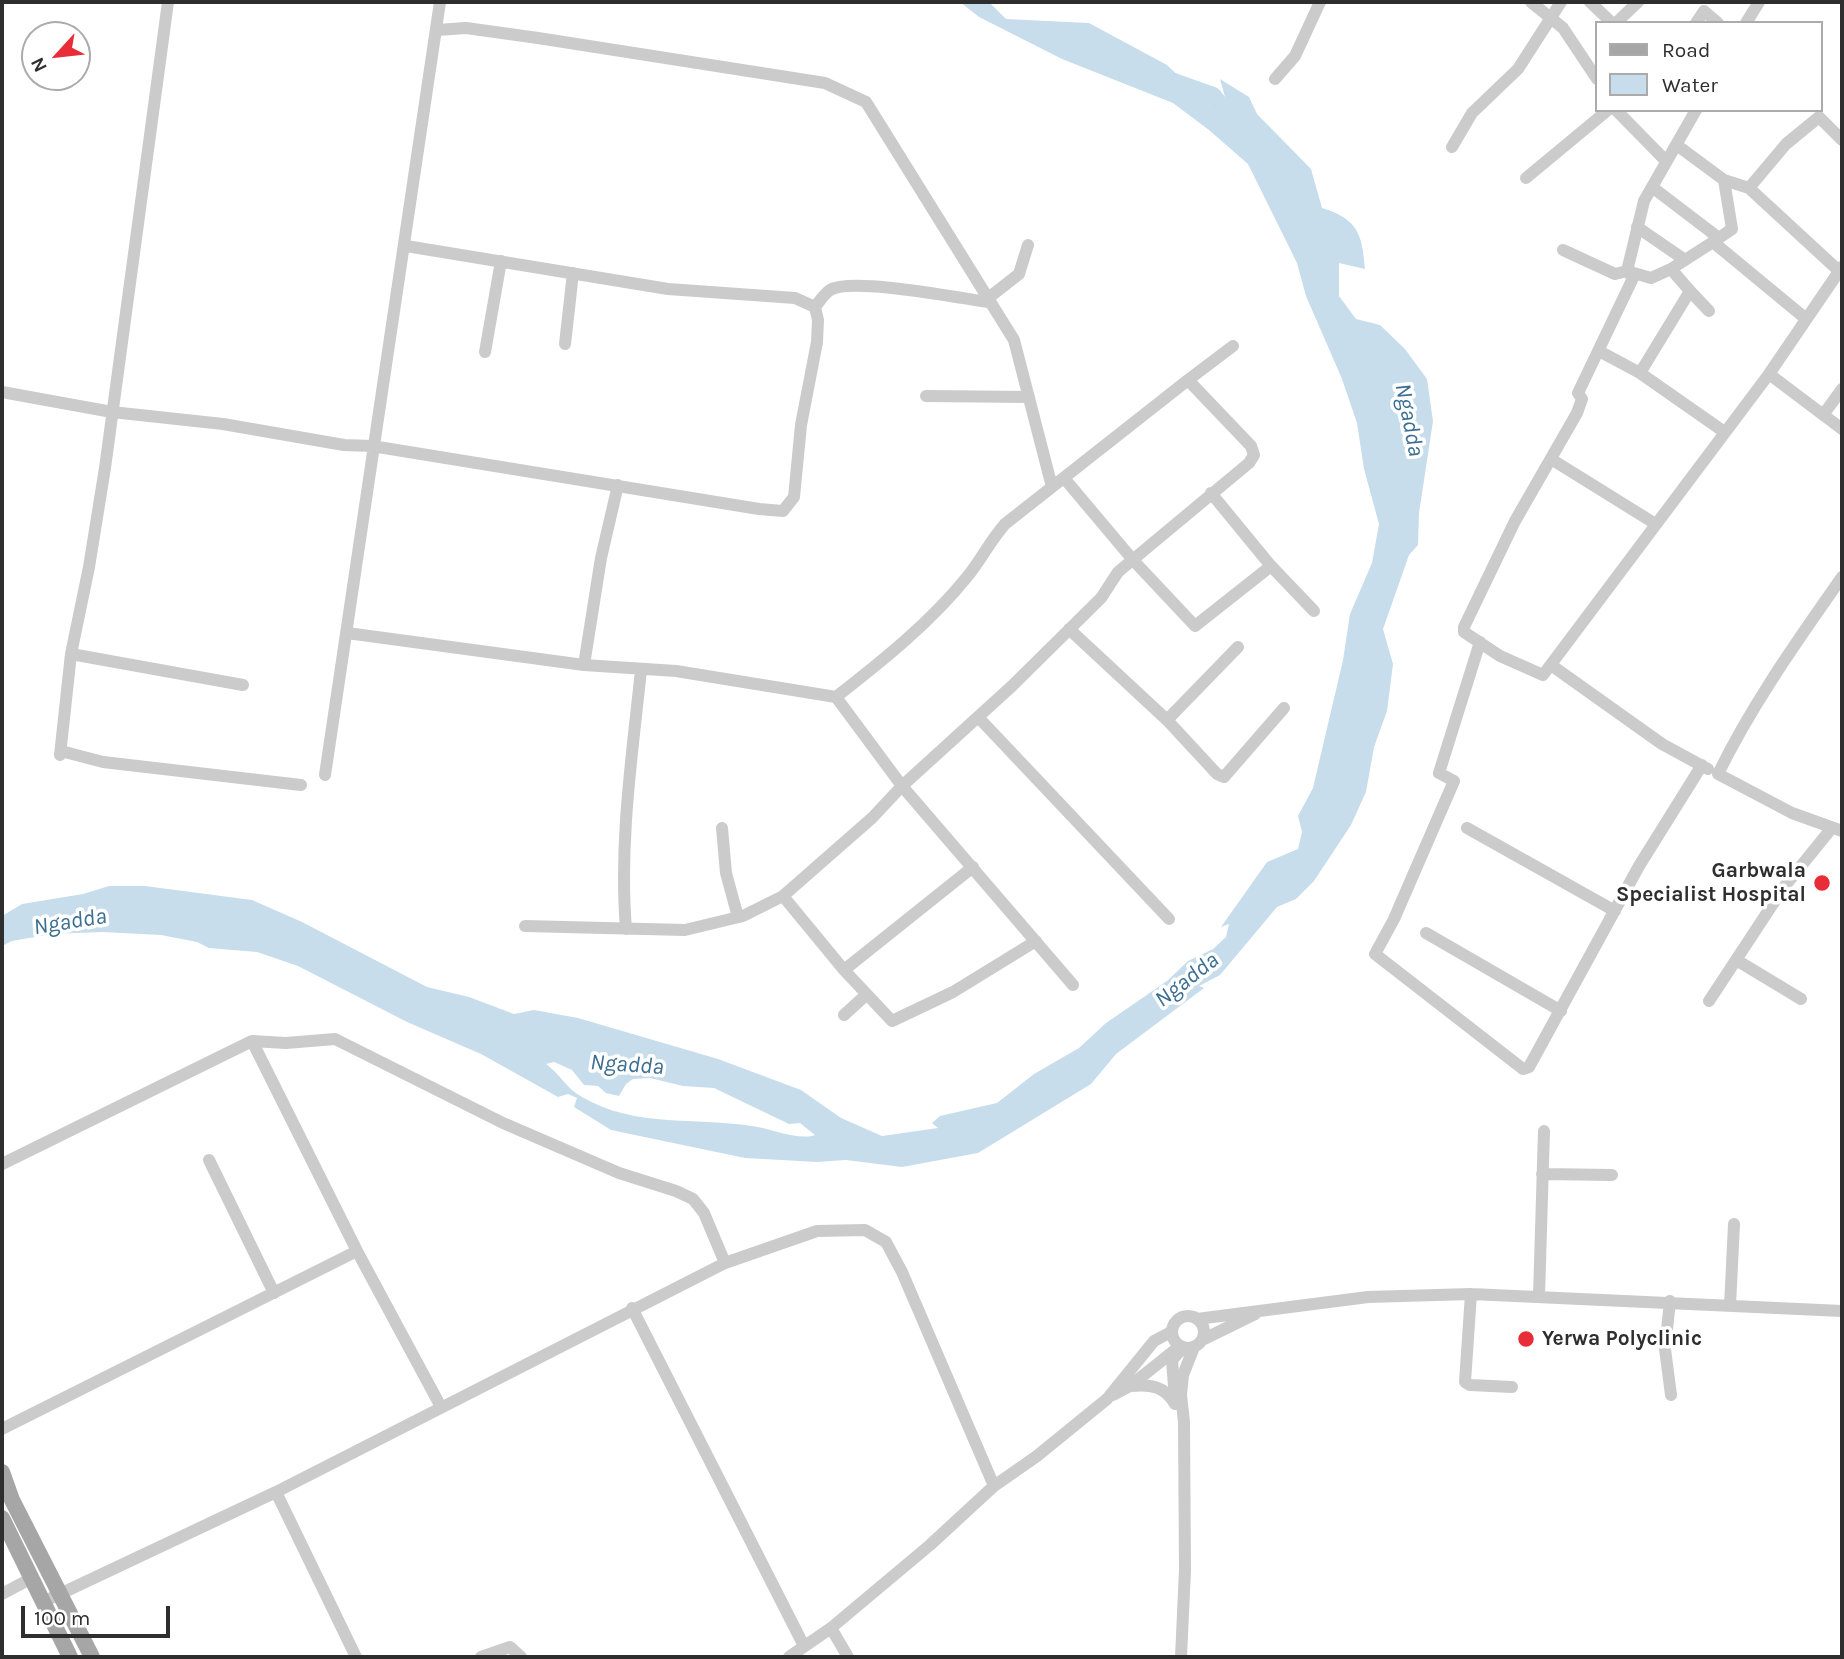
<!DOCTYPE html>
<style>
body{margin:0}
#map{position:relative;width:1844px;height:1659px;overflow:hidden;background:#fff;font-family:Karla,sans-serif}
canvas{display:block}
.frame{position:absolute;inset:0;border:4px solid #2e2e2e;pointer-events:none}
.legend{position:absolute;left:1595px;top:21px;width:228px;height:91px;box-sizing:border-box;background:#fff;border:2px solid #ababab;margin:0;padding:9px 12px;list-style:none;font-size:21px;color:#2e2e2e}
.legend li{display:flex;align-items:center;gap:14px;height:35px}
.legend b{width:35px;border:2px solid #ababab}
.north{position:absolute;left:21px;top:21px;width:70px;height:70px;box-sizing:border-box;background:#fff;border:2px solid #ababab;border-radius:50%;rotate:243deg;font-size:19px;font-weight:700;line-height:28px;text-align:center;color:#2e2e2e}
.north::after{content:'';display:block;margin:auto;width:24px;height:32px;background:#e82d38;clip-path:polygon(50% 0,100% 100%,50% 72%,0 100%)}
.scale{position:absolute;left:21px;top:1606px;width:149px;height:32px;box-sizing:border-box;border:4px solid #2e2e2e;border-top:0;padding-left:9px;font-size:21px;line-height:24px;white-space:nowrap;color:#2e2e2e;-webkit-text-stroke:5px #fff;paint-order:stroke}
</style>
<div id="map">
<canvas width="1844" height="1659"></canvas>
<div class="frame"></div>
<ul class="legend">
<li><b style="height:9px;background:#a6a6a6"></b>Road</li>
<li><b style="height:19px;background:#c7ddec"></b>Water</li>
</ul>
<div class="north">N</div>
<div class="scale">100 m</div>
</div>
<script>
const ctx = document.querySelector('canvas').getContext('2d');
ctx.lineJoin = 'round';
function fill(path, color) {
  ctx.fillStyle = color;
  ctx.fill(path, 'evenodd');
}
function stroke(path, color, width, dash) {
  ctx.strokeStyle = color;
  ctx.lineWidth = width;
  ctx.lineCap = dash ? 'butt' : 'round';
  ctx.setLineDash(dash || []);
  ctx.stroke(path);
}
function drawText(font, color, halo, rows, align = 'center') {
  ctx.font = font + ' Karla,sans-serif';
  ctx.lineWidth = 7;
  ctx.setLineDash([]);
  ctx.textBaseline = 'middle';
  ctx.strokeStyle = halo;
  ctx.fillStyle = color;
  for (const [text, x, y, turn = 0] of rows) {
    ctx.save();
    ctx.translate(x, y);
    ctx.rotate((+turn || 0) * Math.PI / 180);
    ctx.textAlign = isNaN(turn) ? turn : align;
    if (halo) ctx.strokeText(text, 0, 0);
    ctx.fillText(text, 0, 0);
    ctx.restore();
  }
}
fill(new Path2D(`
 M 960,2 L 989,2 L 1006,19 L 1089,23 L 1167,65 L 1234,129 L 1220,79 L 1249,97 L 1257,114 L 1311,169 L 1322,208 C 1358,219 1362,234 1365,269 L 1339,263 L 1339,296 L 1356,319 L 1380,325 L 1405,349 L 1427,379 L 1433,421 L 1419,513 L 1418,545 L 1409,555 L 1383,629 L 1393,664 L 1387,711 L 1374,747 L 1366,792 L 1351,825 L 1314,881 L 1296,899 L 1277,907 L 1220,975 L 1199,986 L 1204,988 L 1116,1054 L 1091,1084 L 978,1153 L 902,1167 L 846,1160 L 817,1162 L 745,1158 L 611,1130 L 574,1107 L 577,1098 L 568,1094 L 558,1097 L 481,1054 L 407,1022 L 298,966 L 257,952 L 209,948 L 197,942 L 161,935 L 102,932 L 52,934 L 12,941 L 2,946 L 2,916 L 22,904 L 83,894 L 109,886 L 145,886 L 252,900 L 302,922 L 427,987 L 469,997 L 514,1014 L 534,1010 L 578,1018 L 718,1059 L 801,1090 L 841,1118 L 882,1136 L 938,1128 L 932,1123 L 940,1116 L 997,1103 L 1034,1074 L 1079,1048 L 1106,1023 L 1167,981 L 1188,961 L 1213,949 L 1226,937 L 1229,924 L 1221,927 L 1267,862 L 1298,849 L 1302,832 L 1298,816 L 1313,788 L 1343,660 L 1350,614 L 1372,563 L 1379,524 L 1364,469 L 1357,423 L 1342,379 L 1306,296 L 1297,263 L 1248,164 L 1209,130 L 1173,103 L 1062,59 L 979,17 ZM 554,1062 L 572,1070 L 584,1085 L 598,1086 L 606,1093 L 619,1096 L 626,1084 L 633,1079 L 650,1078 L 683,1086 L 714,1088 L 789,1124 L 800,1123 L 815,1135 C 799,1141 769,1128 752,1126 C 694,1117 635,1128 582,1097 C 567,1089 560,1074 546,1064 Z`), '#c7ddec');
stroke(new Path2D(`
 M 1171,81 L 1213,96 L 1246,138`), '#c7ddec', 18);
stroke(new Path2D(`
 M 1531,2 L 1563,28 L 1597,79
 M 1590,2 L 1612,23
 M 1616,23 L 1638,2
 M 1696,23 L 1704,11 L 1718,23
 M 1746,23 L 1759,2
 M 437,30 L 466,28 L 538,38 L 825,83 L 866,102 L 1014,340 L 1052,487
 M 1275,79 L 1295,56 L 1320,2
 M 1616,110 L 1666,161
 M 1696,110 L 1644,201 L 1627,271 L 1633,278 L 1578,393 L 1582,399 L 1577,413 L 1515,521 L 1464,627 L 1464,632 L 1500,656 L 1543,675 L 1769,374 L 1842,267
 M 1452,147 L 1472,113 L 1518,69 L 1561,2
 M 1526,178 L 1608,110
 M 1724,180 L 1749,188 L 1839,271
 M 1652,187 L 1715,235 L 1713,242 L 1732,229 L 1724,180 L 1678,146
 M 1749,188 L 1786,144 L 1819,117 L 1842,140
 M 1637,227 L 1685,260
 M 1563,250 L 1615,274 L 1627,271 L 1651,278 L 1671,269
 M 1690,291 L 1709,311
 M 987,299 L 1019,274 L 1028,245
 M 815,307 C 819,302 824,294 830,290 C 852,277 959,298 988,302
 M 565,344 L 573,273
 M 1599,351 L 1640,373 L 1723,431
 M 485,352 L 501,261
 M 1640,373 L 1690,291 L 1671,269 L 1713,242 L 1805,318
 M 1769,374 L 1842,429
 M 1188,380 L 1233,346
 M 2,392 L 112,412 L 223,424 L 344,445 L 372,446 L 759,509 L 783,511 L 794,497 L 801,425 L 817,342 L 818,320 L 815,307 L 795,298 L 668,289 L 406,246
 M 926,396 L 1029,397
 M 1823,415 L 1842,389
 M 1551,459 L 1654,523
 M 1064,478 L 1133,560 L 1195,626 L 1271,566 L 1211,493
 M 1271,566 L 1314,611
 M 1842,577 C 1798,640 1752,704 1718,774 L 1792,813 L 1842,831
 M 1069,629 L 1167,720 L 1217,774 L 1224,777 L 1284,708
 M 347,633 L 584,665 L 676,671 L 836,697 L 902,786 L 1073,985
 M 1480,642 L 1439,773 L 1454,781 L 1394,919 L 1375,954 L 1523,1069 L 1529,1067 L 1639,866 L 1702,765
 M 71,654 L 243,685
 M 584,665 L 601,558 L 618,485
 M 1551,665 L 1662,744 L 1708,769
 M 978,717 L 1169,919
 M 1167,720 L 1238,647
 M 61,751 L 103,762 L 301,785
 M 60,755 L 71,654 L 89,567 L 105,468 L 168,2
 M 325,775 L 440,2
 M 722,828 L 726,873 L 738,917
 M 1467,828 L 1615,911
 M 783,896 L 844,970 L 892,1021 L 953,992 L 1036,941
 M 525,926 L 685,930 L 743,916 L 783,896 L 872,818 L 902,786 L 1012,686 L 1101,598 L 1118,572 L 1249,463 L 1254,455 L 1251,446 L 1188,380 L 1005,524 C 990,541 981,560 967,577 C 930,623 882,661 836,697
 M 626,929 C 619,842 632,757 641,670
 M 1426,933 L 1561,1011
 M 1738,961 L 1801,999
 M 844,970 L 973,867
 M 1709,1001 L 1784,887 L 1831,829
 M 844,1015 L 866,995
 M 252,1041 L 357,1251 L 441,1407
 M 209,1160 L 274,1293
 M 2,1164 L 252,1041 L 286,1043 L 335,1039 L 503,1123 L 619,1173 L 676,1191 L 693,1199 L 704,1213 L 725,1263
 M 1542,1174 L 1612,1175
 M 1471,1294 L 1465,1382 L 1470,1385 L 1512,1387
 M 1539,1296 L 1544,1131
 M 1670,1301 L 1665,1349 L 1671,1395
 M 1730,1306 L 1734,1224
 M 632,1308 L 804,1646
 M1172 1332a16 16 0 1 1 32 0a16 16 0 1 1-32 0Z
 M 1197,1319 L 1368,1297 L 1471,1294 L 1842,1311
 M 1202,1340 L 1255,1314
 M 1131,1386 C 1150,1384 1165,1386 1175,1404
 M 1113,1395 L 1130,1386 L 1180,1346
 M 1175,1399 L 1172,1360 L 1181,1350
 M 2,1429 L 357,1251
 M 276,1492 L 356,1657
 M 2,1594 L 30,1579
 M 43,1602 L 276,1492 L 725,1263 L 817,1231 L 865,1230 L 886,1242 L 902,1272 L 994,1486
 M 831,1628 L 848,1657
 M 481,1657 L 510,1647 L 521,1657
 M 789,1657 L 831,1628 L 930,1545 L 994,1486 L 1037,1456 L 1107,1399 L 1154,1341 L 1171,1332
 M 1181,1657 L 1185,1570 L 1184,1422 L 1181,1395 L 1183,1375 L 1194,1347`), '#cbcbcb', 12);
stroke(new Path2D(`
 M 2,1472 L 12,1500 L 92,1657
 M 2,1518 L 70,1657`), '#a6a6a6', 16);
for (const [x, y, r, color] of [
 [1822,883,9,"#e82d38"],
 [1526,1339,9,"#e82d38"]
]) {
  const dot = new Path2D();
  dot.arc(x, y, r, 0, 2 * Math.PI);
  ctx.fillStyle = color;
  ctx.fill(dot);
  stroke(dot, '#fff', 2.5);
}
drawText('bold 21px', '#2e2e2e', '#fff', [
 ["Garbwala",1806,871],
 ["Specialist Hospital",1806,895],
 ["Yerwa Polyclinic",1542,1339,"left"]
], 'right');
drawText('italic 23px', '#3b6e91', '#fff', [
 ["Ngadda",1409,420,79],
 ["Ngadda",70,922,-9],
 ["Ngadda",1187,980,-38],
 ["Ngadda",627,1065,4]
]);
</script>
